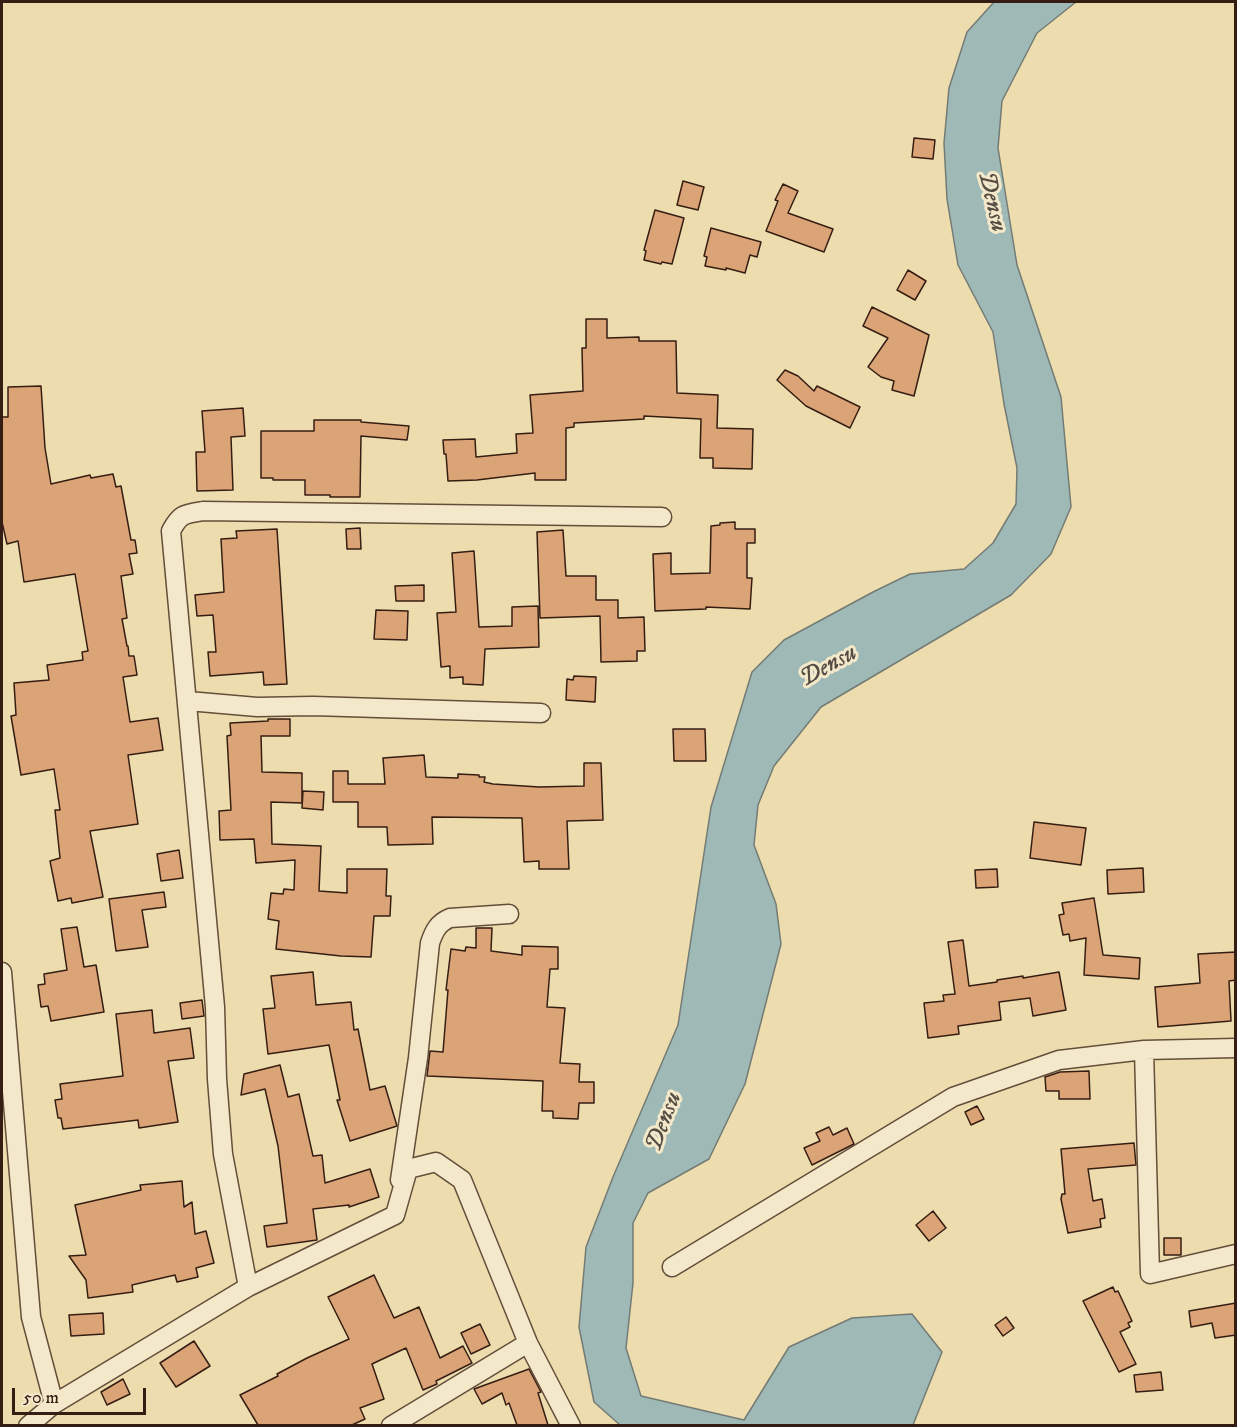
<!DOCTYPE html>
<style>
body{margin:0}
#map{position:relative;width:1237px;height:1427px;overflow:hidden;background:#edddae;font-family:"IM FELL DW Pica",serif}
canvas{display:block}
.frame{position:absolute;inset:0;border:3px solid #361d13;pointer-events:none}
.scale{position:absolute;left:12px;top:1388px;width:134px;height:27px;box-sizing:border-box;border:3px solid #361d13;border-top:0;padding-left:8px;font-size:18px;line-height:21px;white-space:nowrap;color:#361d13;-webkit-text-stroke:4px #f3e9ca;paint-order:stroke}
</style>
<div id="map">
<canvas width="1237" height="1427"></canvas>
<div class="frame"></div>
<div class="scale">50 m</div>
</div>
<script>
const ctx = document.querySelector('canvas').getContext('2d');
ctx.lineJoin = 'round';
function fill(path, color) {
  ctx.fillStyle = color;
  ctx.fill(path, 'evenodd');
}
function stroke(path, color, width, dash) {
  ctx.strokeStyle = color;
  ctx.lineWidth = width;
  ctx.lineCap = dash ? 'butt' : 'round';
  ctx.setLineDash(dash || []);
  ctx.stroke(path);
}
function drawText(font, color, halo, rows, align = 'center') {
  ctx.font = font + ' "IM FELL DW Pica",serif';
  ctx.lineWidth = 6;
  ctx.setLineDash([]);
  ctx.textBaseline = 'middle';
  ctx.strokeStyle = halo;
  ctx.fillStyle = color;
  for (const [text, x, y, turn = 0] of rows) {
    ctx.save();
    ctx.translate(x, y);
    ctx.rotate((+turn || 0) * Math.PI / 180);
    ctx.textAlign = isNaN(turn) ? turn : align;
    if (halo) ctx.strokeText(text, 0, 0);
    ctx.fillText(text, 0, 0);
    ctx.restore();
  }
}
const water = new Path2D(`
 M 994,2 L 1076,2 L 1037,33 L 1002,101 L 998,148 L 1017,265 L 1061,397 L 1071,507 L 1051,554 L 1011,595 L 821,707 L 774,766 L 758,805 L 754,845 L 776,904 L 781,944 L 745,1084 L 709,1159 L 648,1193 L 633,1223 L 633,1283 L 626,1348 L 641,1396 L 744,1420 L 789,1347 L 852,1318 L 912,1314 L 942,1352 L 913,1425 L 620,1425 L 594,1402 L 579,1327 L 586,1247 L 613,1177 L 678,1025 L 711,807 L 752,672 L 784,640 L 873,592 L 910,574 L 964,569 L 993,543 L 1016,504 L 1017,468 L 1004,404 L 993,332 L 958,265 L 947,199 L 944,143 L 949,88 L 967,32 Z`);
fill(water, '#9eb9b6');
stroke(water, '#747b75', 1.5);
const building = new Path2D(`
 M 914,138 L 935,140 L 933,159 L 912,157 Z
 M 683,181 L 704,187 L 698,210 L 677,205 Z
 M 783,184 L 798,191 L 788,213 L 833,229 L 824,252 L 766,231 L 778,201 L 775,200 Z
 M 655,210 L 684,218 L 672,264 L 662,262 L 661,264 L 644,260 L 646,251 L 644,250 Z
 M 711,228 L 761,242 L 757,257 L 750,255 L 745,273 L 726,268 L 726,270 L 705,266 L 707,257 L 704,256 Z
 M 908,270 L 926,281 L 915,300 L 897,290 Z
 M 872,307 L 929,335 L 914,396 L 892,390 L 894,381 L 881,377 L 868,367 L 888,338 L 863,326 Z
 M 586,319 L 607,319 L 607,338 L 639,337 L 639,341 L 676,341 L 677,393 L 718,395 L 717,428 L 753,429 L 752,469 L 713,468 L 713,458 L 700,458 L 701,419 L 644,416 L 644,419 L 574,423 L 574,427 L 566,428 L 566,480 L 535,480 L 535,473 L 477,480 L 448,481 L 446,454 L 444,454 L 443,440 L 475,439 L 476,457 L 517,453 L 516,434 L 533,433 L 530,395 L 583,391 L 582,348 L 586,348 Z
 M 785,370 L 798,376 L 814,391 L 817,386 L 860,407 L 850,428 L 806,406 L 777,380 Z
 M 41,386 L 45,448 L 51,484 L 90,475 L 91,478 L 113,474 L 116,487 L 121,486 L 131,540 L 135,540 L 137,553 L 129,554 L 133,574 L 121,576 L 127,618 L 122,619 L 127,646 L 128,646 L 129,656 L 134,656 L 137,675 L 123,677 L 130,722 L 158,718 L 163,750 L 128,755 L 138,824 L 90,831 L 103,897 L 72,903 L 71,898 L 58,901 L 50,861 L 60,858 L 55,810 L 60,810 L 54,769 L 21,775 L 11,716 L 16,715 L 14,683 L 49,680 L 47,665 L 83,660 L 82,652 L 88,651 L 75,574 L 24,582 L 18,541 L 7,544 L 2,522 L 2,417 L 8,417 L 8,387 Z
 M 243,408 L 245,436 L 231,437 L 233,490 L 197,491 L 196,452 L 205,452 L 202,411 Z
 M 314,420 L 361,420 L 361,422 L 409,426 L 407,440 L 361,436 L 360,497 L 330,497 L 330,495 L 305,495 L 305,480 L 273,480 L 273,478 L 261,478 L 261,431 L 314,431 Z
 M 735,522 L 735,529 L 755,529 L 755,543 L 747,543 L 747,578 L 752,578 L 750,609 L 706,607 L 706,609 L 655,611 L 653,554 L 671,553 L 671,574 L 710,573 L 711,526 L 720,525 L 720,523 Z
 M 360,528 L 361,549 L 347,549 L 346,529 Z
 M 277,529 L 287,684 L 264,685 L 263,672 L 210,676 L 208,652 L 216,652 L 213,615 L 197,616 L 195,595 L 224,592 L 221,539 L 237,538 L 236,531 Z
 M 563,530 L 566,576 L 596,576 L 596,600 L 618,600 L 618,618 L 644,617 L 645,651 L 637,651 L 637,661 L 601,662 L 600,616 L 540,618 L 537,532 Z
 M 474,551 L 479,627 L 512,626 L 512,607 L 538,606 L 539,647 L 485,649 L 483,685 L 463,684 L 463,677 L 450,678 L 450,666 L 441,667 L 437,613 L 456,612 L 452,553 Z
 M 424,585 L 424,601 L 396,601 L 395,586 Z
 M 376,610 L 408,611 L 407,640 L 374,639 Z
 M 574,676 L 596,677 L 595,702 L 566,700 L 567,679 L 573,680 Z
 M 268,719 L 290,719 L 290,736 L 261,736 L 262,772 L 302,773 L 302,803 L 271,802 L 272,844 L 321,846 L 319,891 L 347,893 L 347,869 L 387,869 L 386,896 L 391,896 L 390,916 L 374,916 L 371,957 L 341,956 L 276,949 L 279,921 L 268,919 L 271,893 L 283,894 L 284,889 L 294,890 L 295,860 L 256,863 L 254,839 L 220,840 L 219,811 L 231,810 L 227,736 L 231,735 L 230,723 L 268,721 Z
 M 673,729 L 705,729 L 706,761 L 674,761 Z
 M 424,755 L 426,777 L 458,778 L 458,774 L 479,775 L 479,777 L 485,777 L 484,782 L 493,784 L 539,787 L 584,786 L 584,763 L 601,763 L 603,820 L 567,821 L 569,869 L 539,869 L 539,861 L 524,862 L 522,818 L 432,817 L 433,844 L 388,845 L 387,827 L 358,827 L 358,802 L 333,802 L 333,771 L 348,771 L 348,784 L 385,784 L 383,758 Z
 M 303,791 L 324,792 L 323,810 L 302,808 Z
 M 1034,822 L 1086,828 L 1081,865 L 1030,858 Z
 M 179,850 L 183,878 L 161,881 L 157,854 Z
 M 1143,868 L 1144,892 L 1108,894 L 1107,870 Z
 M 997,869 L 998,887 L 976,888 L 975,870 Z
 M 164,892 L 166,907 L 142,910 L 148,947 L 116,951 L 109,899 Z
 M 1094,898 L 1103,955 L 1140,958 L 1139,979 L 1084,975 L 1086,938 L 1070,941 L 1069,934 L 1063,935 L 1059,915 L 1064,914 L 1062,903 Z
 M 77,927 L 84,967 L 96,965 L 104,1012 L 51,1021 L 48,1006 L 41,1007 L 38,985 L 45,984 L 44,974 L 67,970 L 61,929 Z
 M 476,928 L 492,928 L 491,951 L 522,955 L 522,946 L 558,947 L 558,969 L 550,969 L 547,1007 L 565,1008 L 560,1063 L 580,1064 L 579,1082 L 594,1082 L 594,1103 L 579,1103 L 578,1119 L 553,1118 L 553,1111 L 542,1111 L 543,1081 L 427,1076 L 430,1051 L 443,1052 L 448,990 L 446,990 L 451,949 L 465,951 L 466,947 L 476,948 Z
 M 963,940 L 969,986 L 997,982 L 997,980 L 1023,976 L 1023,978 L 1059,972 L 1066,1010 L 1033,1016 L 1030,998 L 999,1002 L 1001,1020 L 958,1026 L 959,1034 L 928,1038 L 924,1003 L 944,1001 L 943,995 L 955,994 L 948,942 Z
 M 1236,952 L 1236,980 L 1229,981 L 1231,1021 L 1158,1027 L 1155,987 L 1200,983 L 1198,954 Z
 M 313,972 L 316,1005 L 351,1002 L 354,1030 L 358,1029 L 370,1090 L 385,1086 L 397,1126 L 350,1141 L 337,1100 L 340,1100 L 329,1045 L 268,1054 L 263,1009 L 275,1008 L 271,976 Z
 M 202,1000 L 204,1016 L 182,1019 L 180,1003 Z
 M 152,1010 L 154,1033 L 190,1028 L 194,1058 L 168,1061 L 178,1122 L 139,1128 L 138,1120 L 63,1129 L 61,1118 L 58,1118 L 55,1100 L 62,1099 L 60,1084 L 123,1076 L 116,1014 Z
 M 280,1065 L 288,1097 L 299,1094 L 313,1156 L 322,1155 L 325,1183 L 370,1169 L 379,1197 L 349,1207 L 349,1205 L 313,1209 L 317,1240 L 267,1247 L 264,1226 L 287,1223 L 278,1146 L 265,1089 L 241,1095 L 244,1074 Z
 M 1089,1071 L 1090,1099 L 1059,1099 L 1059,1091 L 1046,1091 L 1045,1077 L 1060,1072 Z
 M 977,1106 L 984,1119 L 971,1125 L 965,1112 Z
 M 829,1127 L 833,1135 L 847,1128 L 854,1144 L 812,1165 L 804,1148 L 820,1141 L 816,1133 Z
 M 1134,1143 L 1136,1165 L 1088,1169 L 1093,1201 L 1102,1199 L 1105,1218 L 1100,1219 L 1101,1227 L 1068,1233 L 1061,1199 L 1062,1194 L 1065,1194 L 1061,1149 Z
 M 182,1181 L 184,1207 L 192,1202 L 195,1234 L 206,1231 L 214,1263 L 196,1268 L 198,1277 L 177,1282 L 175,1275 L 132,1285 L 133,1292 L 88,1298 L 86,1280 L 69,1256 L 86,1255 L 75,1205 L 141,1190 L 140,1185 Z
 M 933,1211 L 946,1228 L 929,1241 L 916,1225 Z
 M 1164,1238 L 1181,1238 L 1181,1255 L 1164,1255 Z
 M 374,1275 L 394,1318 L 419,1307 L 440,1358 L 463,1346 L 472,1363 L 436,1381 L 437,1384 L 423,1390 L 406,1348 L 372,1364 L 384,1399 L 360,1408 L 365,1419 L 352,1425 L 258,1425 L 240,1395 L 278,1376 L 277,1374 L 307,1358 L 349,1339 L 328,1297 Z
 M 1113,1287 L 1115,1292 L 1118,1291 L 1132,1321 L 1128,1323 L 1130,1327 L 1120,1332 L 1136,1364 L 1119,1372 L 1083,1301 Z
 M 1236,1303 L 1236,1335 L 1215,1338 L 1212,1323 L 1191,1327 L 1189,1311 Z
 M 103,1313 L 104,1334 L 71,1336 L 69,1315 Z
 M 1006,1317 L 1014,1328 L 1003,1336 L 995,1325 Z
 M 480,1324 L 490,1345 L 471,1354 L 461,1333 Z
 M 194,1341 L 210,1366 L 176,1387 L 160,1363 Z
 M 529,1369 L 541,1392 L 538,1393 L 548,1425 L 517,1425 L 509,1403 L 506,1405 L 502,1393 L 482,1404 L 474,1389 Z
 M 1161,1372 L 1163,1390 L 1136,1392 L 1134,1375 Z
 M 123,1379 L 130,1394 L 107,1405 L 101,1392 Z`);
fill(building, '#dba476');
stroke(building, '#361d13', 1.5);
const minor = new Path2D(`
 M 188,701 L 257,707 L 313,706 L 541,713
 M 2,972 L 31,1317 L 54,1404
 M 1144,1050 L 1150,1274 L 1236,1254
 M 400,1180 L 418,1058 L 430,943 C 434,931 438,923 450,918 L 509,914
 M 672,1267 L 953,1097 L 1059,1060 L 1144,1050 L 1236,1048
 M 248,1287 L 223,1154 L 217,1079 L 215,1007 L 171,531 C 180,514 184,514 203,511 L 662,517
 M 28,1426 L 54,1404 L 248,1287 L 395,1215 L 408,1169 L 436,1162 L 462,1180 L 528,1343 L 571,1426
 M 391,1426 L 528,1343`);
stroke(minor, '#644d3a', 21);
stroke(minor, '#f3e9ca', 18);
drawText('italic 24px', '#554c44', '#f3e9ca', [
 ["Densu",991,202,77],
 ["Densu",829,667,-29],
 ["Densu",665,1122,-69]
]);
</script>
